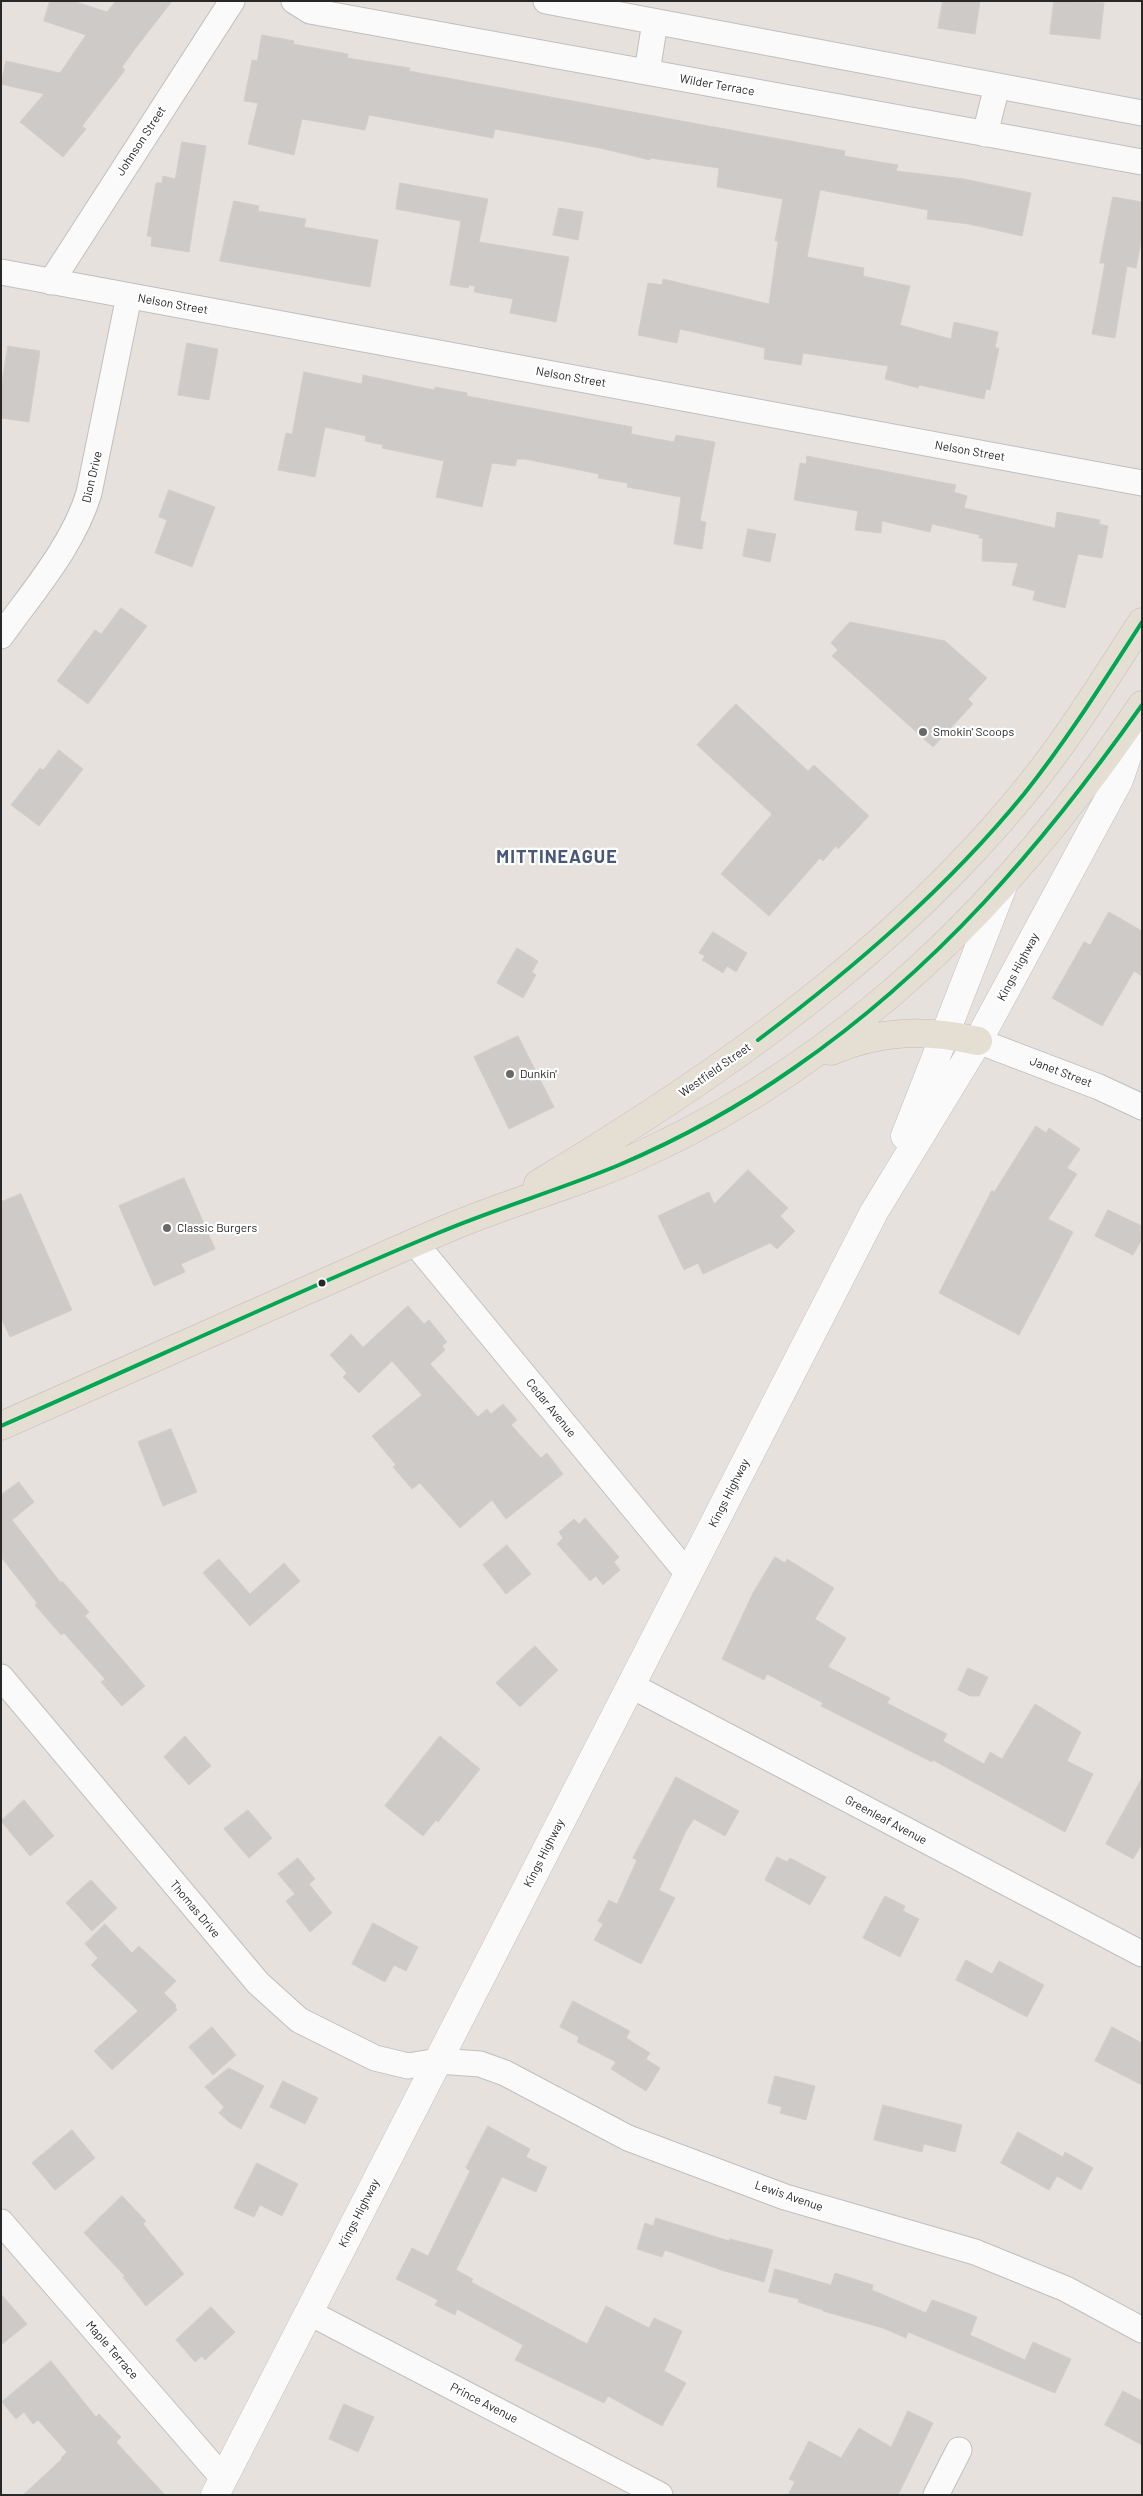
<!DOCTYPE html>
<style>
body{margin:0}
#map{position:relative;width:1143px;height:2496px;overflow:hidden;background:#e6e1dd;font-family:Barlow,sans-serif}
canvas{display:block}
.frame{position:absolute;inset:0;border:2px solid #282828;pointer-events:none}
</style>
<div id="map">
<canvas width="1143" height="2496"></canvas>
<div class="frame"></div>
</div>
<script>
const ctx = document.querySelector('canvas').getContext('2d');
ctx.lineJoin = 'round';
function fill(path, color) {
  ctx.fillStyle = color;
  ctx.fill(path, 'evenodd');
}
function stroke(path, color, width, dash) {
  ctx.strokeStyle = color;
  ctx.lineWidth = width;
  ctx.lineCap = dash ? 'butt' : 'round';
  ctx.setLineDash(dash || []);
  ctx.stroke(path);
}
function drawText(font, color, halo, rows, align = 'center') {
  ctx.font = font + ' Barlow,sans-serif';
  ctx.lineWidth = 4.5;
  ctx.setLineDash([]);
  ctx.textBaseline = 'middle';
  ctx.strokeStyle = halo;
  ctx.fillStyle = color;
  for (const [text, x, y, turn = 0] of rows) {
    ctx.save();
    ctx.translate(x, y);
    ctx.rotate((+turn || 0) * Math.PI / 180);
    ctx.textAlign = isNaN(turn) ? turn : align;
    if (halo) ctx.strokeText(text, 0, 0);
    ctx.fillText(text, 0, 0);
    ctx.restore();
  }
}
const building = new Path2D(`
 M 50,1 L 73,1 L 107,12 L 116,1 L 172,1 L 135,49 L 122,67 L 125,70 L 82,126 L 86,129 L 63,157 L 20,122 L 44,94 L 1,84 L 6,61 L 60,73 L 86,35 L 44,21 Z
 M 943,1 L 980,1 L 975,34 L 938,28 Z
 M 1054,1 L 1104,3 L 1100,39 L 1050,34 Z
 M 262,35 L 294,41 L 293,44 L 348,54 L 347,58 L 410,68 L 409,71 L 845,151 L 844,156 L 898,165 L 896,171 L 964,179 L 1031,193 L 1022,236 L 969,224 L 927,219 L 928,210 L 820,190 L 807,257 L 864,268 L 863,276 L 910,286 L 900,325 L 951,339 L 954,322 L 998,332 L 995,348 L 999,348 L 990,390 L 986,389 L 984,399 L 919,385 L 918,388 L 885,379 L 888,366 L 803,353 L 801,365 L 764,359 L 765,348 L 680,329 L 677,343 L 638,335 L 648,283 L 662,285 L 663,279 L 769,304 L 778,241 L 775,241 L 783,199 L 717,187 L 719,168 L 650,158 L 650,160 L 600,148 L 495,129 L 493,138 L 369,115 L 365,130 L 302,119 L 294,155 L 248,144 L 258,103 L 244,101 L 252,60 L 257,61 Z
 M 182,142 L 206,146 L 189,252 L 151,246 L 152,237 L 147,236 L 156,183 L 162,183 L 163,176 L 175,179 Z
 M 400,183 L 488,199 L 479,242 L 569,257 L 556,322 L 510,313 L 513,299 L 474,292 L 475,286 L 469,285 L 468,288 L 450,285 L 461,221 L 396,209 Z
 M 1113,197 L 1142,202 L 1142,237 L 1136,268 L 1127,266 L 1115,338 L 1092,334 L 1105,263 L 1100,263 Z
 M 234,201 L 259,206 L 258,211 L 306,219 L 304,227 L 378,240 L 370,287 L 220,261 Z
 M 559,208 L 583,212 L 578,240 L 553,235 Z
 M 187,343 L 218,349 L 209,400 L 178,395 Z
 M 8,346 L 40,351 L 29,422 L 1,418 L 1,389 Z
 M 304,372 L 362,384 L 363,375 L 434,390 L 435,387 L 467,393 L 467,396 L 632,427 L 631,434 L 674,442 L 676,435 L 715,442 L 700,521 L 706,522 L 702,549 L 674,544 L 681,497 L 627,487 L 628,483 L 598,478 L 599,474 L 525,459 L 517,459 L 515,466 L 492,463 L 482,507 L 436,497 L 444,461 L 382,448 L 383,445 L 365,441 L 366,436 L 325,427 L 315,477 L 278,470 L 286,433 L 292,434 Z
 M 807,456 L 956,485 L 954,492 L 967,496 L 964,508 L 1055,528 L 1057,512 L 1100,520 L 1099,524 L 1108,526 L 1102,558 L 1078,554 L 1065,608 L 1033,600 L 1035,591 L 1012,585 L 1018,563 L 982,561 L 983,538 L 979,538 L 980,535 L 932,524 L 930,532 L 882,521 L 881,533 L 855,530 L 858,511 L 794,500 L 800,463 L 806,464 Z
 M 169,490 L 215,507 L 192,567 L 155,553 L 167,520 L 159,517 Z
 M 748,529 L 776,534 L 770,562 L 743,556 Z
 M 121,608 L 147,626 L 88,704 L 57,681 L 95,630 L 101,634 Z
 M 850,622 L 945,641 L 987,678 L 968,699 L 973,704 L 933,747 L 832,656 L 838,650 L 831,643 Z
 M 736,704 L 808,771 L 814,765 L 869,816 L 838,849 L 836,846 L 823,861 L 820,858 L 769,916 L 721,874 L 772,814 L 697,745 Z
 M 59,750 L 83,769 L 39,826 L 11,805 L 40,768 L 43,770 Z
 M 1109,912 L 1142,931 L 1142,976 L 1134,971 L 1102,1026 L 1052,998 L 1084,942 L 1090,945 Z
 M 713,932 L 747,953 L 736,972 L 727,966 L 723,973 L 702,960 L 705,956 L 699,953 Z
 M 517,948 L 538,961 L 532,972 L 536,975 L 523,998 L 497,983 Z
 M 518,1036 L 554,1107 L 509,1129 L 474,1057 Z
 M 1036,1126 L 1046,1133 L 1049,1128 L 1080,1149 L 1067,1168 L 1077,1174 L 1048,1219 L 1073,1232 L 1019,1335 L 939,1293 L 992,1190 L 994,1192 Z
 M 748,1170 L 788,1208 L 780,1216 L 795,1231 L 777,1249 L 770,1243 L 703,1274 L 698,1263 L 684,1270 L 658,1216 L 709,1192 L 714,1204 Z
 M 184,1178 L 215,1249 L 181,1264 L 185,1272 L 154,1286 L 119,1206 Z
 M 21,1194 L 72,1310 L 10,1337 L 1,1318 L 1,1202 Z
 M 1108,1210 L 1142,1226 L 1142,1239 L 1133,1255 L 1095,1236 Z
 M 408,1306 L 424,1324 L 429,1320 L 447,1342 L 442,1346 L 445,1350 L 430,1364 L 478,1417 L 487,1409 L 491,1414 L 503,1404 L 517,1420 L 511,1425 L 541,1458 L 547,1453 L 563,1474 L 506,1519 L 492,1500 L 460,1528 L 420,1483 L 412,1489 L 393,1467 L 396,1465 L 372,1436 L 422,1395 L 392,1361 L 359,1393 L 343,1377 L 347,1373 L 330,1355 L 351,1334 L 363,1347 Z
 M 171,1429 L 197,1492 L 163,1506 L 138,1442 Z
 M 19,1482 L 34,1502 L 12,1520 L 61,1583 L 62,1581 L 89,1612 L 85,1616 L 145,1686 L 122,1706 L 101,1682 L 105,1679 L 64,1633 L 61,1635 L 35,1605 L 37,1603 L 1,1557 L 1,1495 Z
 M 585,1518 L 619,1557 L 614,1562 L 620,1570 L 603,1585 L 596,1576 L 590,1581 L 557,1544 L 563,1538 L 559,1532 L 574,1519 L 579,1524 Z
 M 507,1545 L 531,1574 L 506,1594 L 483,1565 Z
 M 775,1557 L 785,1563 L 787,1559 L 834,1588 L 815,1619 L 846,1638 L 828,1667 L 890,1698 L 887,1703 L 947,1734 L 943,1741 L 984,1764 L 990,1752 L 1002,1759 L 1035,1704 L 1081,1732 L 1067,1761 L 1093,1774 L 1065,1832 L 933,1760 L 932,1762 L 821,1706 L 823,1703 L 767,1674 L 764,1680 L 722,1659 L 753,1593 Z
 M 219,1559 L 250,1594 L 284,1563 L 300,1581 L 250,1626 L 203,1573 Z
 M 535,1646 L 558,1670 L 520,1707 L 496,1683 Z
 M 968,1668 L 988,1677 L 979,1696 L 970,1696 L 958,1690 Z
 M 185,1736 L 211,1766 L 189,1785 L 164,1757 Z
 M 440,1736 L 480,1769 L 438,1822 L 436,1820 L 423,1836 L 385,1806 Z
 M 676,1777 L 739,1811 L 725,1836 L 694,1819 L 686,1831 L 659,1890 L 675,1898 L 641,1964 L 594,1940 L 603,1924 L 598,1921 L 609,1900 L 617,1904 L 637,1860 L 633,1858 Z
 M 1142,1778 L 1142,1844 L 1133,1859 L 1106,1844 Z
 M 24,1800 L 54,1836 L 30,1856 L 1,1821 Z
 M 248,1810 L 272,1838 L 249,1858 L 224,1829 Z
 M 777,1857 L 787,1862 L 790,1858 L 826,1877 L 810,1905 L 765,1880 Z
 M 298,1858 L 315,1879 L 309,1884 L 332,1913 L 310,1932 L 286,1901 L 295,1894 L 278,1874 Z
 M 91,1880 L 117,1908 L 92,1931 L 66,1903 Z
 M 885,1896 L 905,1906 L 903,1911 L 919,1919 L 900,1957 L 863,1938 Z
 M 373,1923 L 418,1947 L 406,1971 L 394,1965 L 385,1982 L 352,1964 Z
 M 105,1924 L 132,1953 L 139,1946 L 176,1981 L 164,1993 L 176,2005 L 175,2007 L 177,2010 L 112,2070 L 94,2051 L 138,2011 L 91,1965 L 98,1958 L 85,1944 Z
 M 966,1960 L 992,1974 L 999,1961 L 1044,1985 L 1027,2017 L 956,1980 Z
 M 573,2001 L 630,2031 L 626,2038 L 650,2053 L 646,2059 L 660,2068 L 646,2091 L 611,2069 L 616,2062 L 577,2042 L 579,2037 L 560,2027 Z
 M 212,2027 L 236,2055 L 213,2075 L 189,2047 Z
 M 1112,2027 L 1142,2043 L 1142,2085 L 1095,2061 Z
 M 229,2068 L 264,2086 L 241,2129 L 229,2122 L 219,2113 L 224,2107 L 205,2087 Z
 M 775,2076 L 815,2086 L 806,2120 L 780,2113 L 782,2107 L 768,2103 Z
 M 283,2081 L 318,2098 L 305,2124 L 270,2107 Z
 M 883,2105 L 962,2125 L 955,2152 L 924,2144 L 922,2152 L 874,2140 Z
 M 488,2126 L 530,2149 L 526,2157 L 547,2167 L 536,2192 L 502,2177 L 456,2270 L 473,2279 L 471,2282 L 587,2344 L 606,2306 L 649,2328 L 654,2318 L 682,2331 L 664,2371 L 686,2383 L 662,2426 L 608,2396 L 604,2403 L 515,2360 L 523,2345 L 457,2309 L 455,2315 L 435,2305 L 438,2300 L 396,2279 L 412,2248 L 428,2256 L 470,2171 L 466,2168 Z
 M 72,2130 L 95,2158 L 55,2190 L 32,2163 Z
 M 1018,2132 L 1063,2157 L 1065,2152 L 1093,2168 L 1081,2190 L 1057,2176 L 1049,2190 L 1001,2163 Z
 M 257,2163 L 298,2184 L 282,2216 L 260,2205 L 254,2217 L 234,2208 Z
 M 122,2196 L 146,2221 L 143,2224 L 184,2274 L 146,2306 L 123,2277 L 125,2276 L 84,2233 Z
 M 656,2218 L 729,2241 L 730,2239 L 773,2250 L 764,2282 L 721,2270 L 665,2250 L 662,2257 L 637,2249 L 645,2223 L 653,2226 Z
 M 775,2269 L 831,2285 L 835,2273 L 873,2285 L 872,2290 L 926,2313 L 932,2300 L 944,2304 L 977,2317 L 970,2335 L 1025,2360 L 1033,2342 L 1071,2359 L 1055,2393 L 908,2332 L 906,2338 L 883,2328 L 823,2311 L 823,2310 L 798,2302 L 799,2299 L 769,2292 Z
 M 1,2294 L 27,2324 L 1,2345 Z
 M 211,2307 L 235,2332 L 205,2360 L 202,2356 L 195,2362 L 176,2340 Z
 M 51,2361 L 96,2417 L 99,2414 L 121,2437 L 116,2442 L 165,2495 L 23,2495 L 62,2459 L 61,2458 L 67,2452 L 38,2420 L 33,2424 L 24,2412 L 16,2419 L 2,2402 Z
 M 1123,2391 L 1142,2401 L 1142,2445 L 1105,2425 Z
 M 344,2404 L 374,2417 L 358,2452 L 329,2439 Z
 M 908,2411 L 933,2423 L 898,2495 L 788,2495 L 795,2482 L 789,2479 L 809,2441 L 841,2458 L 859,2428 L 891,2447 Z`);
fill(building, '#cdcac7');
stroke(building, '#d1cdca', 1);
const street = new Path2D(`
 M 294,1 L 310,11 L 1142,162
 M 546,1 L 1142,113
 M 647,72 L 655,22
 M 985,134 L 997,86
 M 1,272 L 1142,483
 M 51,282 L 232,1
 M 1,636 C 33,591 73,546 89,493 L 129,296
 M 978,1041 L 1099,1087 L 1142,1107
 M 415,1243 L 688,1574
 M 1,1677 L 258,1983 L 299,2020 L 375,2058 L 408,2066 L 438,2061 L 480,2064 L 505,2073 L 628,2138 L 785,2197 L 975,2252 L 1066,2289 L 1142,2330
 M 630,1685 L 1142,1954
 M 1,2222 L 223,2478
 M 308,2312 L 660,2495
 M 936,2495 L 959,2450`);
const secondary = new Path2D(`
 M 905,1136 L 1003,886
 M 215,2495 L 874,1212 L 978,1041 L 1119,780 L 1142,713`);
const primary = new Path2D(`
 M 831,1051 C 882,1030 924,1029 978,1041
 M 538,1184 C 717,1076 889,957 1023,794 C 1067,741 1104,680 1142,622
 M 1,1426 C 103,1381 204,1336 305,1291 C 354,1270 402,1247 451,1227 C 515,1200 582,1183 645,1153 C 855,1056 1014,895 1142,705`);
stroke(street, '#c0bfbf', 27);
stroke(secondary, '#c0bfbf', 29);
stroke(primary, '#bfbdbc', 29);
stroke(street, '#fbfafa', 25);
stroke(secondary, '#fbfafa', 28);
stroke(primary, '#e4ded3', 28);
stroke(new Path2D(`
 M 758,1040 C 855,967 947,888 1024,794 C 1067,740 1104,681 1142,622
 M 1,1426 C 147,1362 291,1294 438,1233 C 497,1208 559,1190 619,1165 C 680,1139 740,1106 794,1068 C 936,970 1043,845 1142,705`), '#00a651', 4);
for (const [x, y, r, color] of [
 [923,732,5,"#6a6967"],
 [510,1074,5,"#6a6967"],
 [167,1228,5,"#6a6967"],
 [322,1283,4.5,"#282828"]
]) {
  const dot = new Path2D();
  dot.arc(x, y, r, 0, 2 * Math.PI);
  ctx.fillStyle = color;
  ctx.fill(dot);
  stroke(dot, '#fff', 2);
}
drawText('12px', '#282828', '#fff', [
 ["Wilder Terrace",717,85,10],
 ["Johnson Street",141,141,-57],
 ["Nelson Street",173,304,10],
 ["Nelson Street",571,377,10],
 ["Nelson Street",970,451,10],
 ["Dion Drive",92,477,-77],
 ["Kings Highway",1018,967,-62],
 ["Westfield Street",715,1070,-35],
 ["Janet Street",1061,1072,21],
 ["Cedar Avenue",551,1408,51],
 ["Kings Highway",729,1493,-63],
 ["Greenleaf Avenue",886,1820,28],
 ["Kings Highway",544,1853,-63],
 ["Thomas Drive",195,1909,50],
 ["Lewis Avenue",789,2196,19],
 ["Kings Highway",359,2213,-63],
 ["Maple Terrace",112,2350,49],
 ["Prince Avenue",484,2403,27]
]);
drawText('12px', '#282828', '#fff', [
 ["Smokin' Scoops",933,732],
 ["Dunkin'",520,1074],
 ["Classic Burgers",177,1228]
], 'left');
ctx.letterSpacing = '1px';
drawText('bold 18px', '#4a5877', '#fff', [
 ["MITTINEAGUE",557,857]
]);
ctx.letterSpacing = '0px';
</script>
